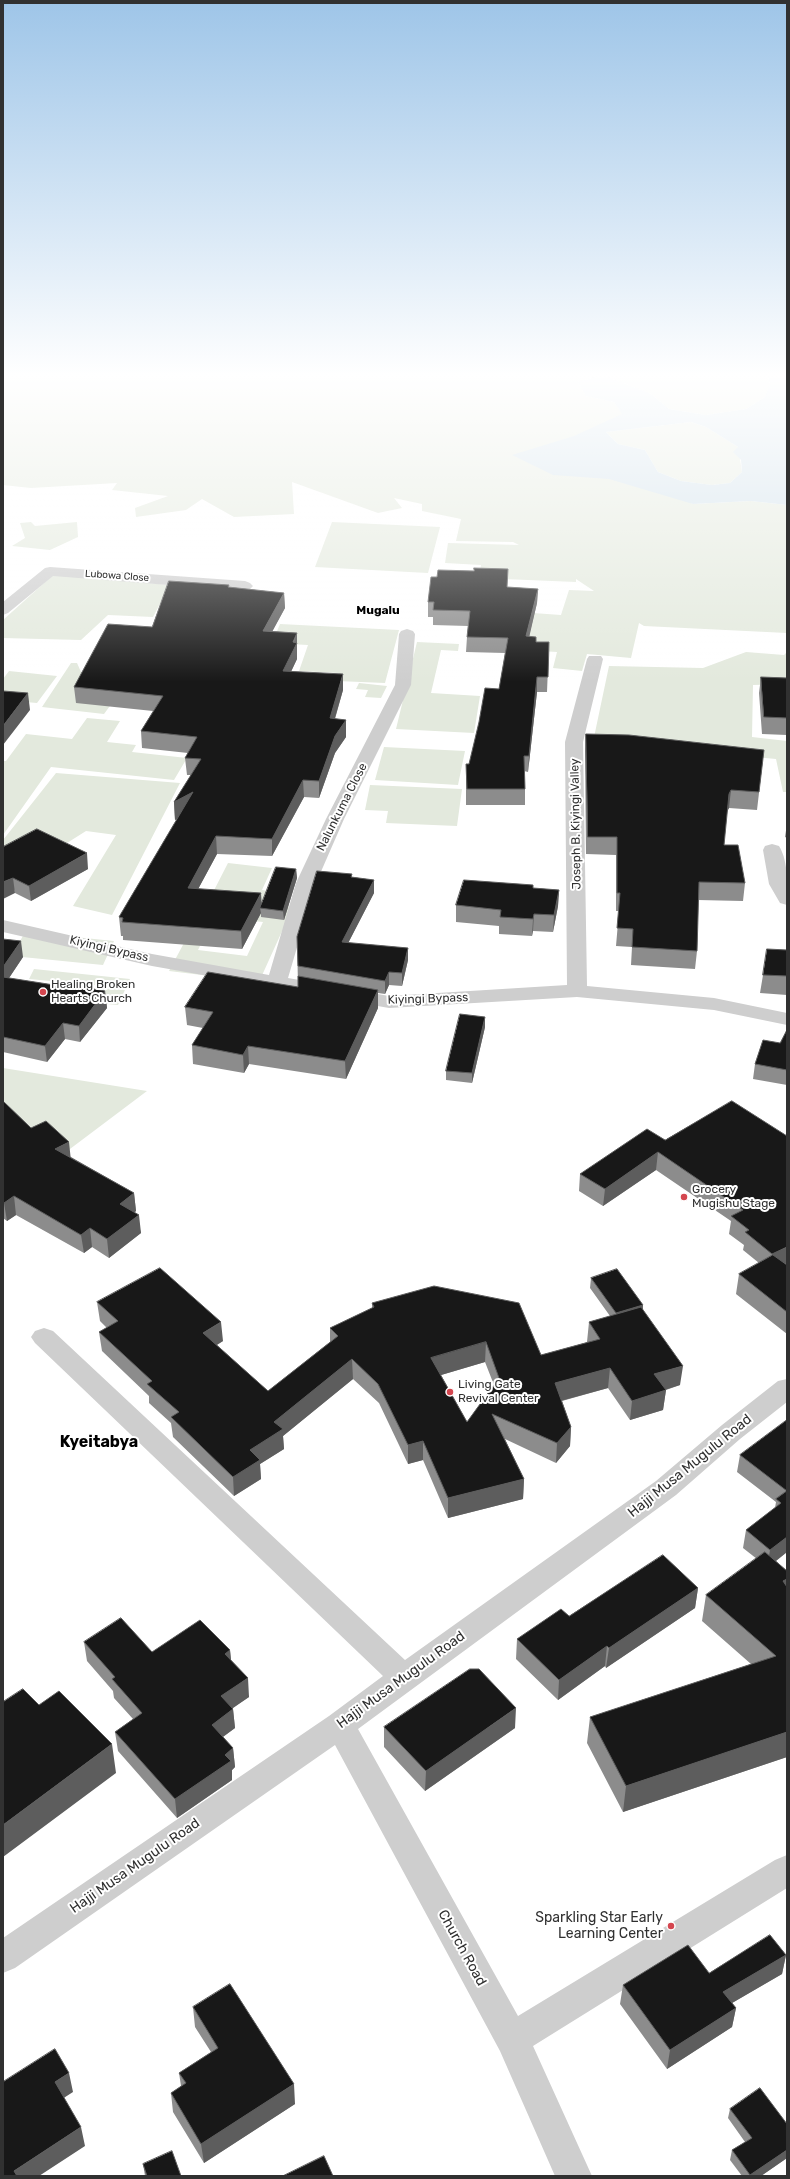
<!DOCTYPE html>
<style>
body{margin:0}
#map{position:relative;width:790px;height:2179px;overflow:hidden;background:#fff;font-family:Rubik,sans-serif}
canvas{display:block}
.frame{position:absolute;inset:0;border:4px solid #313131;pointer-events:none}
</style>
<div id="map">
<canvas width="790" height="2179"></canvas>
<div class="frame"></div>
</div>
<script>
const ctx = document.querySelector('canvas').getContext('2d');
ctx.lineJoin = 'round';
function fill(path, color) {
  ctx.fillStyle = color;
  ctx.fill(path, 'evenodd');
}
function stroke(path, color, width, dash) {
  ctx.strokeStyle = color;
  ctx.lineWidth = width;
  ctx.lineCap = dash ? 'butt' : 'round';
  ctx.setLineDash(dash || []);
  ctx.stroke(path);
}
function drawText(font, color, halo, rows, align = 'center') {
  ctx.font = font + ' Rubik,sans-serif';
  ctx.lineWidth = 4;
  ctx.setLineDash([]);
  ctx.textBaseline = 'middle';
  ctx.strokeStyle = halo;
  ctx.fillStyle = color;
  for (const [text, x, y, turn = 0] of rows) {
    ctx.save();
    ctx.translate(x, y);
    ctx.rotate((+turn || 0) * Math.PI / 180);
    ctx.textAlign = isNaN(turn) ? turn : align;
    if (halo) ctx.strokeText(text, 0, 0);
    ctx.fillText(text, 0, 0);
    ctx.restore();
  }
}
fill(new Path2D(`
 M 3,377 L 595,377 L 578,382 L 586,396 L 614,402 L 623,414 L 528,459 L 672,494 L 693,504 L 751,501 L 787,505 L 787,633 L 644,626 L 639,623 L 631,658 L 587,654 L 582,671 L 553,668 L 557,652 L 540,651 L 509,643 L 519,612 L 561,615 L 569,590 L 594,591 L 576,579 L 576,582 L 479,578 L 481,565 L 445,563 L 448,543 L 519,545 L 513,542 L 456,541 L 461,519 L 422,511 L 422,504 L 394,498 L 402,508 L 378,513 L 292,482 L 294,514 L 234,517 L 202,499 L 186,510 L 136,517 L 135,508 L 168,496 L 112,490 L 117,483 L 31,488 L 3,485 Z
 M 608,377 L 768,377 L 770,384 L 765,397 L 746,409 L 706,415 L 669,409 L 651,394 Z
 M 691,422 L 706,427 L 738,447 L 742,472 L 730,483 L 712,485 L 681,481 L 658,472 L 645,450 L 618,444 L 606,432 Z
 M 31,522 L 35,526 L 77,522 L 78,537 L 50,550 L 12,546 L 25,538 L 20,523 Z
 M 332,522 L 440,527 L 428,573 L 315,567 Z
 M 53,575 L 170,585 L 153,617 L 108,615 L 81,640 L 3,638 L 3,620 Z
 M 280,624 L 399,630 L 385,683 L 337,681 L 339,673 L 299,671 L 308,645 L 272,643 Z
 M 417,642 L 459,644 L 458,651 L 441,650 L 431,693 L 480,696 L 474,733 L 396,729 Z
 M 746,652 L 784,655 L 787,652 L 787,684 L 753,685 L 752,737 L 787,741 L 787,792 L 783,792 L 776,759 L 593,742 L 609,666 L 703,668 Z
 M 71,663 L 77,663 L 81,672 L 121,691 L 104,714 L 42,707 Z
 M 9,671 L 57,676 L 37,703 L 3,700 L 3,679 Z
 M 359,683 L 387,686 L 381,698 L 365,697 L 368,690 L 356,689 Z
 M 87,718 L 120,721 L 107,742 L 136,745 L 132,752 L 187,758 L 174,780 L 51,767 L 3,835 L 3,761 L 6,761 L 26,734 L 72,739 Z
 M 384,747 L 465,751 L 458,785 L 375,780 Z
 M 56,773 L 180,783 L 112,915 L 73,906 L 116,835 L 86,831 L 67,843 L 46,834 L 3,854 L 3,840 Z
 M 370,785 L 462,789 L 457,826 L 386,823 L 388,811 L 365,810 Z
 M 228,863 L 272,868 L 262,890 L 276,892 L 270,905 L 293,907 L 259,982 L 169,971 L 192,928 L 208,930 L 198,950 L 247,956 L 263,922 L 225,918 L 208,902 Z
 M 25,932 L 114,941 L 103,965 L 12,956 Z
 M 34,969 L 130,979 L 118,1005 L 95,1003 L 103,986 L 29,979 Z
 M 3,1068 L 147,1091 L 58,1158 L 3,1112 Z`), '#e3e9dd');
fill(new Path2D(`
 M 595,377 L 608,377 L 651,394 L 669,409 L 706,415 L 746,409 L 765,397 L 770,384 L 768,377 L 787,377 L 787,505 L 751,501 L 693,504 L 609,479 L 553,475 L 512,455 L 574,436 L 622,414 L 614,402 L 586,396 L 578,382 ZM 691,422 L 706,427 L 738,447 L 733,452 L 741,460 L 742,472 L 730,483 L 712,485 L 681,481 L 658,472 L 645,450 L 618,444 L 606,432 Z`), '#cfdfe9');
fill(new Path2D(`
 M 50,567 L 245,581 L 250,583 L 253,586 L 250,589 L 245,591 L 53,576 L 8,613 L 3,615 L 3,602 L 45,568 Z
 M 407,629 L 413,631 L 415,634 L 411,685 L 344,819 L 316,883 L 288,978 L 389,996 L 567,985 L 565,742 L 587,659 L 589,656 L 601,656 L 603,659 L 583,742 L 587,986 L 714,998 L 787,1013 L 787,1025 L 714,1010 L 577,997 L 389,1008 L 152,966 L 3,932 L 3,920 L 152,954 L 269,975 L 296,883 L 326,819 L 395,685 L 399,634 L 401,631 Z
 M 772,844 L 779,846 C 789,862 787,887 787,905 L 780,903 L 769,884 L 763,850 L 765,846 Z
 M 44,1328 L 53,1331 L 405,1660 L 656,1481 L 722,1425 L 778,1381 L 787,1379 L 787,1402 L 740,1439 L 676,1495 L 358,1729 L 518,2016 L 775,1860 L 787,1855 L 787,1888 L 533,2046 L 592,2176 L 555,2176 L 500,2051 L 335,1745 L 15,1968 L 3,1973 L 3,1938 L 329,1716 L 383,1676 L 35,1343 L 31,1337 L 35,1331 Z`), '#cecece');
fill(new Path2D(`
 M 229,585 L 229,587 L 284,593 L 285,608 L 272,631 L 297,633 L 297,659 L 291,671 L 343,690 L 335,719 L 346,720 L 346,737 L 335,753 L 319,798 L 304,797 L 272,856 L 217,854 L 198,889 L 261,905 L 296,869 L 297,878 L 284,920 L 261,917 L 261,913 L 242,949 L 123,940 L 123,936 L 121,936 L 119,917 L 177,819 L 175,820 L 174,802 L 191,775 L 187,775 L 185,758 L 188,753 L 142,748 L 141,731 L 153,711 L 76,703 L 74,687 L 152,627 Z
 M 507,587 L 538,589 L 537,603 L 529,636 L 536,642 L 549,642 L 547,692 L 537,692 L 528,772 L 524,771 L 525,789 L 525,805 L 466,805 L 466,764 L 469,764 L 499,689 L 505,653 L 466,652 L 467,637 L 468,626 L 433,625 L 433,617 L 428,617 L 428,602 Z
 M 761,677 L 787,678 L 787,735 L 762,734 L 759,693 Z
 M 586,734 L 764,750 L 757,810 L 729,808 L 727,811 L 724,845 L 745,883 L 743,901 L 698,900 L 697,951 L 695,969 L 631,965 L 632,947 L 616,946 L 619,911 L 616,911 L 616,855 L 586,854 L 585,751 Z
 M 787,824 L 787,838 L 785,837 Z
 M 3,847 L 88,869 L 31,901 L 15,893 Z
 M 352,874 L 352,877 L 374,880 L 374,893 L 348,943 L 408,948 L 408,960 L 402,986 L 389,985 L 385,994 L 378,993 L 378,1008 L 346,1079 L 249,1064 L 244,1073 L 193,1064 L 192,1045 L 203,1028 L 187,1025 L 185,1007 L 298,987 L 297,937 Z
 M 533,888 L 559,890 L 558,906 L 553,932 L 533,931 L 532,936 L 499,934 L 499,926 L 456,922 L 456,905 Z
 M 3,939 L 23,957 L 9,978 L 54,985 L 105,991 L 107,1008 L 80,1042 L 65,1039 L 47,1062 L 3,1052 Z
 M 787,950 L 787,995 L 760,993 L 763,975 Z
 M 485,1017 L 485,1027 L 472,1083 L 446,1080 L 446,1071 Z
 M 787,1030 L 787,1085 L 753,1079 L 755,1064 L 780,1043 Z
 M 3,1101 L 31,1128 L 71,1157 L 134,1193 L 136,1211 L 135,1212 L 141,1233 L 109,1258 L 92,1247 L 84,1253 L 16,1215 L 7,1221 L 3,1218 Z
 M 732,1101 L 785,1264 L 787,1265 L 787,1334 L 736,1294 L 739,1274 L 759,1263 L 743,1250 L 744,1245 L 729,1234 L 731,1221 L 656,1170 L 603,1206 L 579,1191 L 580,1174 L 665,1140 Z
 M 591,1278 L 643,1305 L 643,1310 L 680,1385 L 666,1390 L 663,1410 L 630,1420 L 608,1388 L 562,1401 L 571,1427 L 570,1446 L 556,1463 L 505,1439 L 524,1479 L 523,1499 L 448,1518 L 423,1460 L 408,1464 L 379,1403 L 353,1379 L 283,1436 L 284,1449 L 260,1464 L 261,1479 L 234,1496 L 173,1437 L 171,1423 L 149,1403 L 149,1396 L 102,1351 L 99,1332 L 107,1328 L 100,1321 L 97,1302 L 223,1341 L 217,1345 L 268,1391 L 330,1342 L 330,1328 L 372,1308 L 372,1303 L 541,1355 L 588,1342 L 587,1342 L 589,1322 L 610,1316 L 590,1288 ZM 485,1362 L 494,1385 L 467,1422 L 441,1375 Z
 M 787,1420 L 787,1552 L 776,1561 L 787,1571 L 787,1757 L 623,1812 L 587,1743 L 590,1717 L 751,1664 L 702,1621 L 706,1595 L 757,1559 L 743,1548 L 746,1530 L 775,1508 L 776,1502 L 737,1472 L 740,1455 Z
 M 698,1588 L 695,1608 L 606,1668 L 605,1666 L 558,1700 L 516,1659 L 517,1639 L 569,1616 Z
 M 84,1642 L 152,1652 L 230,1650 L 231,1661 L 249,1697 L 232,1708 L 233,1709 L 235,1728 L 223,1737 L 233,1748 L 235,1767 L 232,1770 L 232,1780 L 177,1818 L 118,1751 L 115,1732 L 133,1719 L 114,1698 L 113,1691 L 87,1661 Z
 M 384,1727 L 515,1728 L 425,1791 L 384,1747 Z
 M 786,1955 L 782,1974 L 732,2003 L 736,2008 L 732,2027 L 667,2069 L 620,2004 L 623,1985 L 709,1973 Z
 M 193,2007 L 295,2104 L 204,2163 L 173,2112 L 171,2093 L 181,2086 L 179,2073 L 211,2052 L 195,2027 Z
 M 730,2109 L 787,2158 L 761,2176 L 742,2176 L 730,2160 L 732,2150 L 745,2142 L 728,2118 Z
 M 143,2164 L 181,2176 L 145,2176 Z`), '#8c8c8c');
fill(new Path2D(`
 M 538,589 L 537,603 L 526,651 L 526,636 Z
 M 284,593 L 285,608 L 264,647 L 263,631 Z
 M 297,633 L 297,659 L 284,687 L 283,671 Z
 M 343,674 L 343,690 L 330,735 L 330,718 Z
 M 537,677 L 537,692 L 528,772 L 529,756 Z
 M 28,693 L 30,710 L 3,745 L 3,726 Z
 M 346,720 L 346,737 L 335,753 L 319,798 L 319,781 L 335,736 Z
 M 303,780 L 304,797 L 272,856 L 272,839 Z
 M 731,790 L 729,808 L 727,812 L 729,794 Z
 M 193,792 L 194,809 L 175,820 L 174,802 Z
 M 216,836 L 217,854 L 189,906 L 188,888 Z
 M 87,853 L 88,869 L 31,901 L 29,886 Z
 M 296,869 L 297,878 L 284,920 L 283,911 Z
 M 13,878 L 15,893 L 3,899 L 3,882 Z
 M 374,880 L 374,893 L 342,955 L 342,942 Z
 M 559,890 L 558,906 L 553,932 L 554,915 Z
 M 261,893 L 262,908 L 260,908 L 261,913 L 242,949 L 241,931 Z
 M 534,914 L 533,931 L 532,936 L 533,919 Z
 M 21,941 L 23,957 L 3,987 L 3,967 Z
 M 408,948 L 408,960 L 402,986 L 402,973 Z
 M 389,972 L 389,985 L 385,994 L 385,981 Z
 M 378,990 L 378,1008 L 346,1079 L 345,1061 Z
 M 105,991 L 107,1008 L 80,1042 L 79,1026 Z
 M 485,1017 L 485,1027 L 472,1083 L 472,1073 Z
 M 63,1023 L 65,1039 L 47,1062 L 45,1046 Z
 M 248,1046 L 249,1064 L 244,1073 L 243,1055 Z
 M 69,1142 L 71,1161 L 55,1149 Z
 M 658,1152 L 656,1170 L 603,1206 L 605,1189 Z
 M 134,1193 L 136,1211 L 122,1222 L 120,1204 Z
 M 14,1196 L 16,1215 L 7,1221 L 4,1203 Z
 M 139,1215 L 141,1233 L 109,1258 L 107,1239 Z
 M 90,1228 L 92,1247 L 84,1253 L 81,1235 Z
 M 787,1247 L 787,1263 L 770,1272 L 772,1254 Z
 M 643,1305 L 642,1315 L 615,1323 L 616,1313 Z
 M 221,1322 L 223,1341 L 205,1352 L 203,1333 Z
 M 486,1342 L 485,1362 L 431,1378 L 431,1358 Z
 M 352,1359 L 353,1379 L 283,1436 L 284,1449 L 260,1464 L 261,1479 L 234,1496 L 233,1477 L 250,1450 L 274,1422 Z
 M 683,1366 L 680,1385 L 652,1394 L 654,1374 Z
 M 610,1368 L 608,1388 L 553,1403 L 555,1383 Z
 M 666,1390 L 663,1410 L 630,1420 L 632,1401 Z
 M 571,1427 L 570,1446 L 556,1463 L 557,1443 Z
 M 423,1441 L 423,1460 L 408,1464 L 408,1445 Z
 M 524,1479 L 523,1499 L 448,1518 L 448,1498 Z
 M 787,1537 L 787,1552 L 767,1568 L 770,1550 Z
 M 787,1579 L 787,1601 L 783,1581 Z
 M 698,1588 L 695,1608 L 606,1668 L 609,1648 Z
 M 607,1646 L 605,1666 L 558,1700 L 559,1680 Z
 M 230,1650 L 232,1669 L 225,1654 Z
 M 248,1678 L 249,1697 L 223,1715 L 221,1696 Z
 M 516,1708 L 515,1728 L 425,1791 L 426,1771 Z
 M 233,1709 L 235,1728 L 213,1744 L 212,1725 Z
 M 787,1732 L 787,1757 L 623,1812 L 626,1786 Z
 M 112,1744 L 116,1773 L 3,1857 L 3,1825 Z
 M 233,1748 L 235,1767 L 232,1770 L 232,1780 L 177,1818 L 175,1799 L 225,1755 Z
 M 786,1955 L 782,1974 L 720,2010 L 723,1992 Z
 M 736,2008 L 732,2027 L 667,2069 L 670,2050 Z
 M 69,2073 L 73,2092 L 59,2101 L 55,2082 Z
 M 294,2084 L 295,2104 L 204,2163 L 201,2144 Z
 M 81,2127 L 85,2146 L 39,2176 L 15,2176 L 14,2171 Z
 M 787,2150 L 787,2158 L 761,2176 L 750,2176 L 750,2175 Z`), '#5d5d5d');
const building = new Path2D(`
 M 474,568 L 508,569 L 507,587 L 538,589 L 526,636 L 536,637 L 536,642 L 549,642 L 548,677 L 537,677 L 529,756 L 524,756 L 525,789 L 467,789 L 466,764 L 469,764 L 479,722 L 485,688 L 499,689 L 508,638 L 467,637 L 470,611 L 433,610 L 434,602 L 428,602 L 431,577 L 437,577 L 438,570 L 474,571 Z
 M 169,581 L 229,585 L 228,587 L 284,593 L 263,631 L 297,633 L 293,642 L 297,643 L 283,671 L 343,674 L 330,718 L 346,720 L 335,736 L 319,781 L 303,780 L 272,839 L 216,836 L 188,888 L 261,893 L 241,931 L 122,922 L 123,918 L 119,917 L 193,792 L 174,802 L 201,759 L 185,758 L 197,737 L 141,731 L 163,696 L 74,687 L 108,624 L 152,627 Z
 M 761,677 L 787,678 L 787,718 L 764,717 Z
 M 3,691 L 28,693 L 3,726 Z
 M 586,734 L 629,735 L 764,750 L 759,792 L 731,790 L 729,794 L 724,845 L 738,845 L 745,883 L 699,882 L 697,951 L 632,947 L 633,929 L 617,928 L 620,893 L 617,893 L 617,837 L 588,837 Z
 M 37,829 L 87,853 L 29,886 L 13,878 L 3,882 L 3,847 Z
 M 276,867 L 296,869 L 283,911 L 260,908 Z
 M 317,871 L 352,874 L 351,877 L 374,880 L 342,942 L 408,948 L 402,973 L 389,972 L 385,981 L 298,966 L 297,937 Z
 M 464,880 L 533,885 L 533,888 L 559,890 L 554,915 L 534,914 L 533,919 L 500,917 L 501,910 L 456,905 Z
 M 3,939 L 21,941 L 3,967 Z
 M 767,949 L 787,950 L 787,976 L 763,975 Z
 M 208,972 L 298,987 L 298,976 L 378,990 L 345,1061 L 248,1046 L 243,1055 L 192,1045 L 213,1012 L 185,1007 Z
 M 3,977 L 54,985 L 57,982 L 105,991 L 79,1026 L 63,1023 L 45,1046 L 3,1037 Z
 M 460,1014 L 485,1017 L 472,1073 L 446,1071 Z
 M 787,1030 L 787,1070 L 755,1064 L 763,1040 L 780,1043 Z
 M 3,1101 L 31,1128 L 46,1121 L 69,1142 L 55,1149 L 134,1193 L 120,1204 L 139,1215 L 107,1239 L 90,1228 L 81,1235 L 14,1196 L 4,1203 L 3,1202 Z
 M 732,1101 L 787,1136 L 787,1247 L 772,1254 L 745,1232 L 749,1230 L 731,1216 L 743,1210 L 658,1152 L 605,1189 L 580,1174 L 647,1129 L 665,1140 Z
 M 773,1255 L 787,1265 L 787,1312 L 739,1274 Z
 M 160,1268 L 221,1322 L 203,1333 L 268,1391 L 338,1336 L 330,1328 L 374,1307 L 372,1303 L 434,1286 L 519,1303 L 541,1355 L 600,1339 L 589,1322 L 641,1307 L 683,1366 L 654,1374 L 666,1390 L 632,1401 L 610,1368 L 555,1383 L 571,1427 L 557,1443 L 492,1414 L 524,1479 L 448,1498 L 423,1441 L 408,1445 L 378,1384 L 352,1359 L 274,1422 L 283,1429 L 250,1450 L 260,1460 L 233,1477 L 171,1417 L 179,1412 L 147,1384 L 152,1381 L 99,1332 L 118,1321 L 97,1302 ZM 486,1342 L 499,1378 L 467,1422 L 431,1358 Z
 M 617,1269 L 643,1305 L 616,1313 L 591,1278 Z
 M 787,1420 L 787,1491 L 740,1455 Z
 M 787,1491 L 787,1537 L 770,1550 L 746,1530 L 781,1503 L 776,1499 Z
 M 765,1552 L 787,1571 L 787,1579 L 783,1581 L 787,1587 L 787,1732 L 626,1786 L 590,1717 L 776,1656 L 706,1595 Z
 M 663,1555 L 698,1588 L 609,1648 L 607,1646 L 559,1680 L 517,1639 L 561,1609 L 569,1616 Z
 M 121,1618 L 152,1652 L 200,1620 L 230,1650 L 225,1654 L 248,1678 L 221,1696 L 233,1709 L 212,1725 L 233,1748 L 225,1755 L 231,1761 L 175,1799 L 115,1732 L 142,1713 L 112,1679 L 115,1677 L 84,1642 Z
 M 470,1669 L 479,1669 L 516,1708 L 426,1771 L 384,1727 Z
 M 23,1689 L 39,1705 L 59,1691 L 112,1744 L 3,1825 L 3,1702 Z
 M 770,1935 L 786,1955 L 723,1992 L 736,2008 L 670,2050 L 623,1985 L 688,1945 L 709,1973 Z
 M 230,1984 L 294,2084 L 201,2144 L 171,2093 L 186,2083 L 179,2073 L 218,2048 L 193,2007 Z
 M 55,2049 L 69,2073 L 55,2082 L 81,2127 L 14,2171 L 17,2176 L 3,2176 L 3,2082 Z
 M 760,2088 L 787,2124 L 787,2150 L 750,2175 L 732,2150 L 752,2138 L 730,2109 Z
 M 172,2151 L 181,2176 L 147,2176 L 143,2164 Z
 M 324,2156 L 333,2176 L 283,2176 Z`);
fill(building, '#181818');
stroke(building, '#5d5d5d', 1);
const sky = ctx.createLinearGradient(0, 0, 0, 682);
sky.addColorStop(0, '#9ec5e8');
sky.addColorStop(0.55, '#fff');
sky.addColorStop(1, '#ffffff00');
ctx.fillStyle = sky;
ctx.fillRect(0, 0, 790, 682);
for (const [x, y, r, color] of [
 [43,992,4,"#d4464f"],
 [684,1197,4,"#d4464f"],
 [450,1392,4,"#d4464f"],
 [671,1926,4,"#d4464f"]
]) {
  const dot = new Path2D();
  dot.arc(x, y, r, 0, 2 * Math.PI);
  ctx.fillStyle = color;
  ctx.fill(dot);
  stroke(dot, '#fff', 1.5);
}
drawText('10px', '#313131', '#fff', [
 ["Lubowa Close",117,576,4]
]);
drawText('bold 12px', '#000', '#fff', [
 ["Mugalu",378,611]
]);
drawText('12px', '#313131', '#fff', [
 ["Nalunkuma Close",342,807,-63],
 ["Joseph B. Kiyingi Valley",576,824,-91],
 ["Kiyingi Bypass",109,949,13],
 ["Kiyingi Bypass",428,999,-2]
]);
drawText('12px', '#313131', '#fff', [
 ["Healing Broken",51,985],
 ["Hearts Church",51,999],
 ["Grocery",692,1190],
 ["Mugishu Stage",692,1204],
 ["Living Gate",458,1385],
 ["Revival Center",458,1399]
], 'left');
drawText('14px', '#313131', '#fff', [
 ["Hajji Musa Mugulu Road",690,1466,-39],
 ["Hajji Musa Mugulu Road",401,1680,-36],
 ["Hajji Musa Mugulu Road",135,1866,-35],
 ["Church Road",462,1948,61]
]);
drawText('14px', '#313131', '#fff', [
 ["Sparkling Star Early",663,1918],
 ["Learning Center",663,1934]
], 'right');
drawText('bold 16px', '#000', '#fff', [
 ["Kyeitabya",99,1442]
]);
</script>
